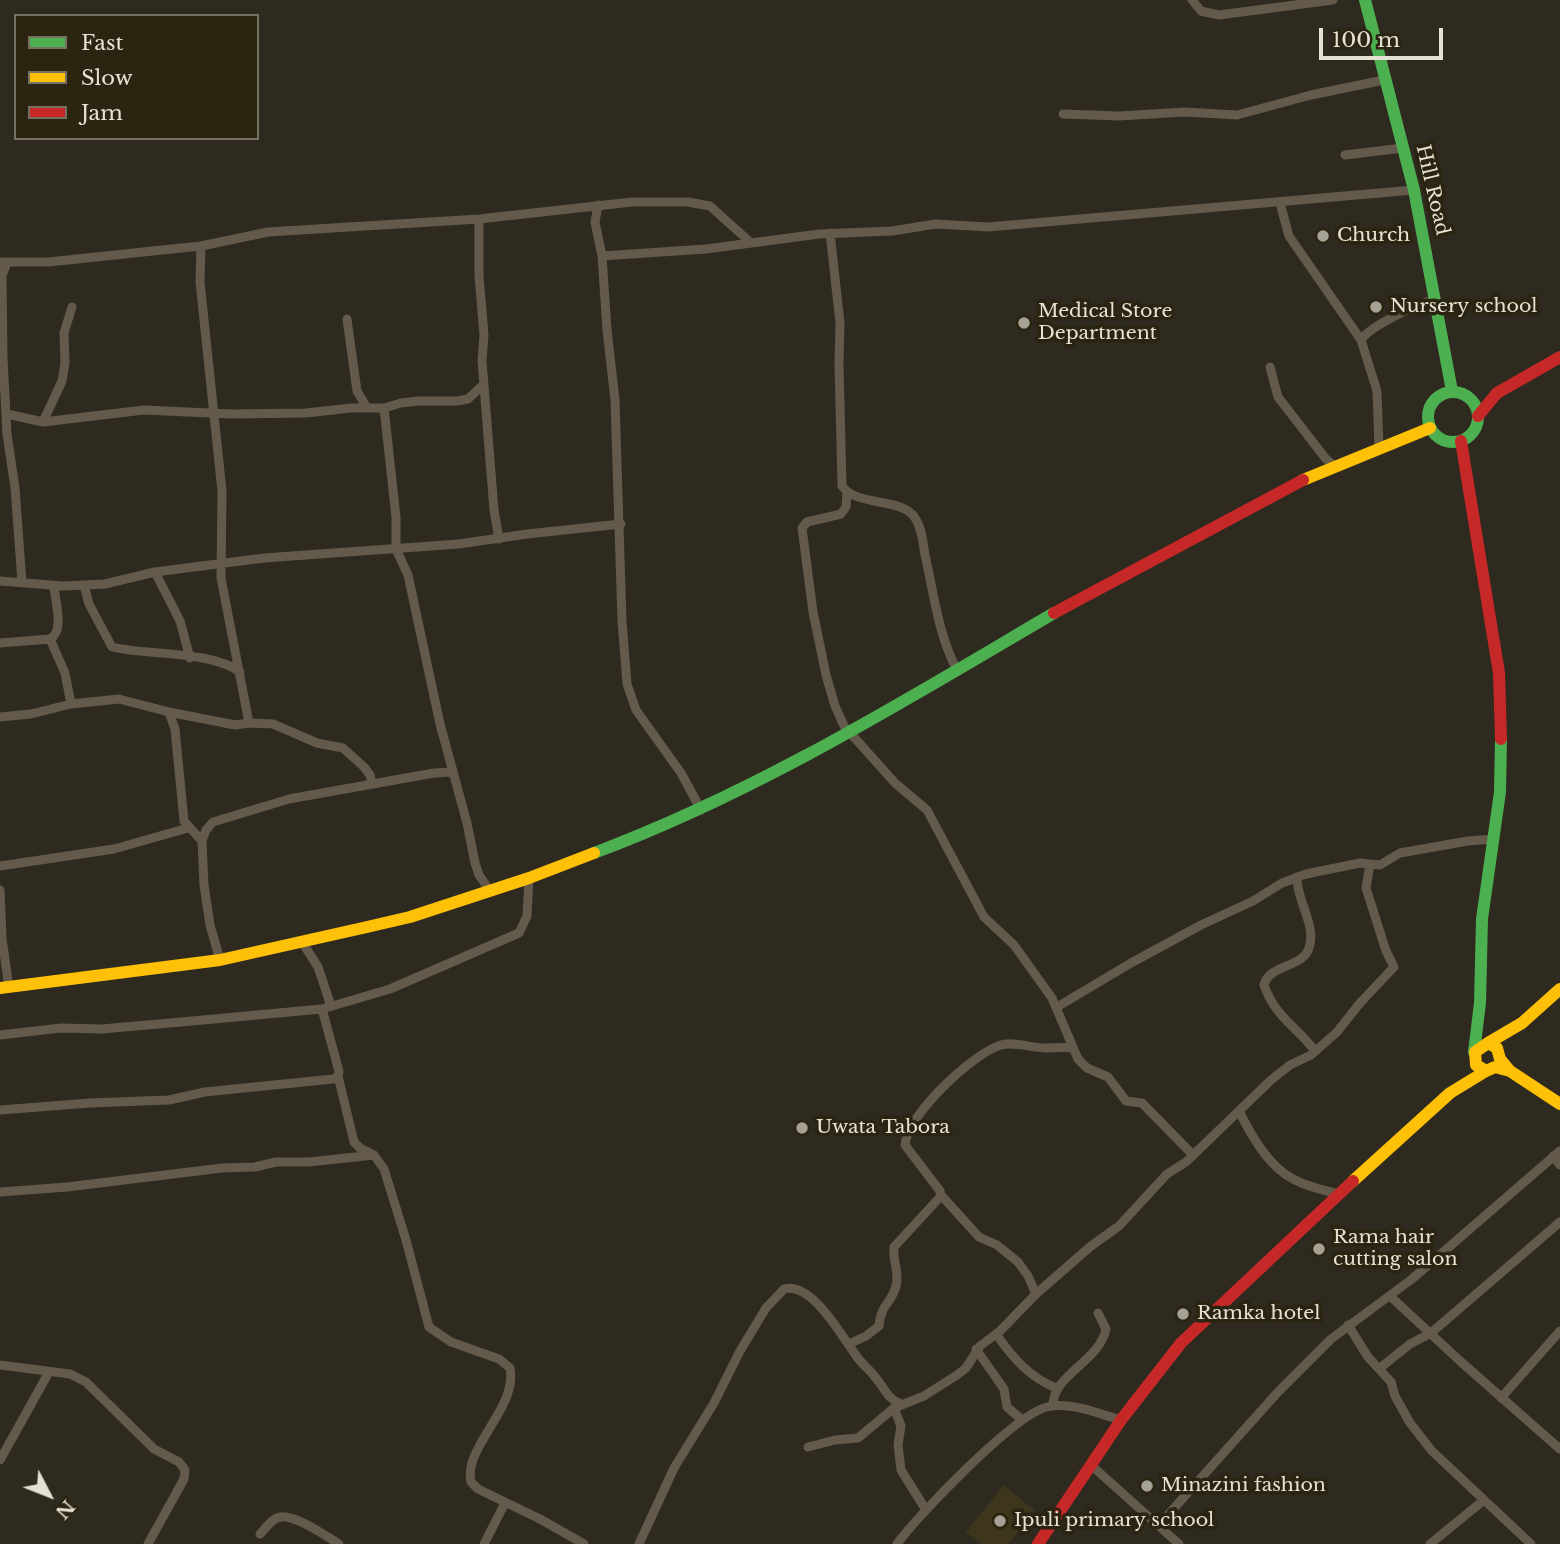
<!DOCTYPE html>
<style>
body{margin:0}
#map{position:relative;width:1560px;height:1544px;overflow:hidden;background:#2e2a1f;font-family:"Libre Baskerville",serif}
canvas{display:block}
.legend{position:absolute;left:14px;top:14px;width:245px;height:126px;box-sizing:border-box;background:#2a2410;border:2px solid #75705f;margin:0;padding:9px 12px;list-style:none;font-size:21px;color:#e5e2d5}
.legend li{display:flex;align-items:center;gap:14px;height:35px}
.legend b{width:35px;border:2px solid #75705f}
.north{position:absolute;left:14px;top:1460px;width:70px;height:70px;-webkit-text-stroke:5px #2a2410;paint-order:stroke;rotate:132deg;font-size:19px;font-weight:700;line-height:28px;text-align:center;color:#e5e2d5}
.north::after{content:'';display:block;margin:auto;width:24px;height:32px;background:#e5e2d5;clip-path:polygon(50% 0,100% 100%,50% 72%,0 100%)}
.scale{position:absolute;left:1319px;top:28px;width:124px;height:32px;box-sizing:border-box;border:4px solid #e5e2d5;border-top:0;padding-left:9px;font-size:21px;line-height:24px;white-space:nowrap;color:#e5e2d5;-webkit-text-stroke:5px #2a2410;paint-order:stroke}
</style>
<div id="map">
<canvas width="1560" height="1544"></canvas>
<ul class="legend">
<li><b style="height:9px;background:#4caf50"></b>Fast</li>
<li><b style="height:9px;background:#ffc107"></b>Slow</li>
<li><b style="height:9px;background:#c62828"></b>Jam</li>
</ul>
<div class="north">N</div>
<div class="scale">100 m</div>
</div>
<script>
const ctx = document.querySelector('canvas').getContext('2d');
ctx.lineJoin = 'round';
function fill(path, color) {
  ctx.fillStyle = color;
  ctx.fill(path, 'evenodd');
}
function stroke(path, color, width, dash) {
  ctx.strokeStyle = color;
  ctx.lineWidth = width;
  ctx.lineCap = dash ? 'butt' : 'round';
  ctx.setLineDash(dash || []);
  ctx.stroke(path);
}
function drawText(font, color, halo, rows, align = 'center') {
  ctx.font = font + ' "Libre Baskerville",serif';
  ctx.lineWidth = 7;
  ctx.setLineDash([]);
  ctx.textBaseline = 'middle';
  ctx.strokeStyle = halo;
  ctx.fillStyle = color;
  for (const [text, x, y, turn = 0] of rows) {
    ctx.save();
    ctx.translate(x, y);
    ctx.rotate((+turn || 0) * Math.PI / 180);
    ctx.textAlign = isNaN(turn) ? turn : align;
    if (halo) ctx.strokeText(text, 0, 0);
    ctx.fillText(text, 0, 0);
    ctx.restore();
  }
}
fill(new Path2D(`
 M 1004,1485 L 1035,1511 L 1008,1544 L 981,1544 L 966,1532 Z`), '#3d361c');
stroke(new Path2D(`
 M 1192,0 L 1201,11 L 1219,15 L 1333,0
 M 1063,114 L 1119,116 L 1185,112 L 1237,115 L 1311,95 L 1384,80
 M 1345,155 L 1403,148
 M 1280,203 L 1289,236 L 1361,340
 M 598,205 L 595,222 L 602,256 L 607,330 L 615,400 L 622,621 L 627,684 L 636,710 L 681,773 L 701,810
 M 479,219 L 479,276 L 484,335 L 482,361 L 494,510 L 499,539
 M 830,233 L 840,323 L 839,364 L 842,486 C 857,507 902,497 915,518 C 922,528 923,543 925,555 C 934,594 938,634 957,670
 M 201,246 L 200,282 L 222,491 L 221,578 L 249,723
 M 602,256 L 706,249 L 819,234 L 892,231 L 936,224 L 988,227 L 1414,190
 M 0,262 L 49,262 L 162,250 L 201,246 L 268,232 L 479,219 L 632,202 L 688,202 L 710,206 L 750,242
 M 7,263 L 2,275 L 3,359 L 7,434 L 15,488 L 22,582
 M 347,319 L 357,391 L 367,408
 M 1270,367 L 1278,397 L 1326,459 L 1336,467
 M 384,408 L 396,517 L 396,549 L 408,575 L 440,724 L 467,823 L 475,863 L 479,875 L 490,891
 M 7,414 L 43,422 L 144,410 L 231,414 L 306,413 L 351,408 L 384,408 L 401,403 L 418,401 L 457,401 L 468,399 L 484,384
 M 43,422 L 62,381 L 65,363 L 64,333 L 72,307
 M 1379,448 L 1377,391 L 1361,340 C 1371,325 1418,304 1436,299
 M 847,492 L 846,507 L 841,514 L 807,522 L 802,528 L 813,612 L 826,675 L 835,706 L 844,726 L 895,783 L 927,810 L 984,917 L 1014,945 L 1052,998 L 1078,1059 L 1087,1068 L 1108,1077 L 1126,1101 L 1142,1103 L 1193,1155
 M 155,572 L 180,621 L 190,658
 M 0,581 L 63,586 L 105,584 L 155,572 L 264,558 L 459,544 L 527,534 L 621,524
 M 84,585 L 89,604 L 112,647 C 149,656 209,650 240,672
 M 50,639 L 65,673 L 71,704
 M 0,643 L 50,639 C 65,631 55,601 54,586
 M 169,712 L 175,729 L 184,821 L 202,841
 M 0,717 L 31,714 L 71,704 L 119,699 L 169,712 L 235,725 L 249,723 L 273,724 L 317,743 L 343,748 L 364,767 L 370,775 L 372,783
 M 0,866 L 114,849 L 188,828
 M 1297,877 C 1296,900 1317,925 1309,948 C 1303,968 1269,964 1264,985 C 1276,1019 1297,1026 1315,1051
 M 0,890 L 2,938 L 9,988
 M 302,942 L 318,967 L 331,1006
 M 220,960 L 210,925 L 204,885 L 202,841 L 206,830 L 213,822 L 289,799 L 434,773 L 451,772
 M 1057,1007 L 1131,963 L 1201,925 L 1253,901 L 1282,883 L 1306,874 L 1360,863 L 1380,865 L 1400,853 L 1468,841 L 1494,839
 M 0,1035 L 61,1028 L 102,1029 L 181,1022 L 322,1009 L 390,989 L 519,933 L 527,916 L 529,878
 M 338,1076 L 354,1142 L 360,1148 L 374,1155 L 384,1169 L 406,1240 L 429,1327 L 451,1342 L 499,1359 L 510,1368 C 518,1408 463,1447 471,1482 L 478,1489 L 540,1519 L 584,1544
 M 0,1110 L 90,1103 L 169,1100 L 205,1092 L 333,1079 L 338,1076 L 339,1071 L 322,1009
 M 1239,1111 C 1251,1135 1269,1168 1295,1180 C 1308,1187 1324,1190 1338,1194
 M 1553,1156 L 1560,1165
 M 0,1192 L 67,1187 L 222,1168 L 255,1167 L 276,1162 L 309,1162 L 374,1155
 M 940,1194 L 979,1237 L 997,1245 L 1018,1262 L 1028,1276 L 1036,1294
 M 1390,1296 L 1460,1361 L 1560,1449
 M 1348,1325 L 1368,1357 L 1391,1382 L 1395,1396 L 1410,1423 L 1432,1451 L 1531,1544
 M 996,1334 C 1013,1358 1029,1377 1056,1388
 M 849,1344 L 866,1336 L 879,1326 C 881,1303 891,1305 896,1286 C 900,1272 892,1260 894,1247 L 941,1196 L 940,1191 L 905,1145 C 907,1115 973,1053 1001,1045 C 1014,1041 1031,1048 1045,1048 C 1054,1048 1063,1047 1072,1048
 M 976,1349 L 1004,1389 L 1007,1407 L 1021,1419
 M 0,1365 L 70,1374 L 86,1382 L 154,1449 L 179,1462 L 185,1470 L 184,1479 L 148,1544
 M 1380,1368 L 1410,1344 L 1431,1333 L 1560,1222
 M 1501,1398 L 1560,1331
 M 1053,1406 C 1052,1375 1100,1361 1106,1329 L 1098,1313
 M 894,1408 L 901,1426 L 898,1445 L 901,1470 L 926,1510
 M 808,1447 L 835,1440 L 858,1438 L 894,1408 L 924,1396 L 957,1375 L 966,1368 L 980,1346 L 1000,1331 L 1036,1294 L 1091,1246 L 1119,1226 L 1167,1174 L 1186,1162 L 1271,1080 L 1290,1065 L 1311,1055 L 1337,1032 L 1360,1003 L 1394,967 L 1386,951 L 1366,888 L 1370,864
 M 0,1460 L 49,1372
 M 1091,1465 L 1179,1544
 M 1158,1526 L 1278,1392 L 1331,1339 L 1412,1279 L 1560,1151
 M 260,1534 C 265,1529 270,1521 277,1518 C 291,1511 326,1536 339,1544
 M 484,1544 L 505,1503
 M 639,1544 L 674,1468 L 714,1403 L 740,1351 L 766,1308 L 784,1289 C 812,1281 843,1338 857,1357 C 862,1364 870,1370 875,1377 C 885,1388 886,1398 901,1404
 M 897,1544 C 919,1514 1014,1415 1047,1407 C 1070,1401 1099,1414 1121,1420
 M 1430,1544 L 1484,1500`), '#645a4b', 9);
stroke(new Path2D(`
 M 1365,0 L 1414,190 L 1452,391
 M1428 417a25 25 0 1 1 50 0a25 25 0 1 1-50 0Z
 M 594,853 C 757,792 904,701 1054,613
 M 1474,1052 L 1480,1003 L 1482,919 L 1500,792 L 1501,739`), '#4caf50', 12);
stroke(new Path2D(`
 M 1303,480 L 1430,428
 M 0,988 L 220,960 L 367,927 L 410,917 L 529,878 L 594,853
 M 1488,1043 L 1497,1048 L 1500,1059 L 1510,1071 L 1495,1067 L 1486,1071 L 1476,1065 L 1475,1052 Z
 M 1488,1043 L 1522,1023 L 1560,989
 M 1510,1071 L 1560,1104
 M 1353,1181 L 1450,1093 L 1486,1071`), '#ffc107', 12);
stroke(new Path2D(`
 M 1478,416 L 1497,393 L 1560,357
 M 1461,441 L 1499,673 L 1501,739
 M 1054,613 L 1303,480
 M 1038,1544 L 1121,1420 L 1181,1343 L 1353,1181`), '#c62828', 12);
for (const [x, y, r, color] of [
 [1323,236,7,"#a5a295"],
 [1376,307,7,"#a5a295"],
 [1024,323,7,"#a5a295"],
 [802,1128,7,"#a5a295"],
 [1319,1249,7,"#a5a295"],
 [1183,1314,7,"#a5a295"],
 [1147,1486,7,"#a5a295"],
 [1000,1521,7,"#a5a295"]
]) {
  const dot = new Path2D();
  dot.arc(x, y, r, 0, 2 * Math.PI);
  ctx.fillStyle = color;
  ctx.fill(dot);
  stroke(dot, '#2a2410', 2.5);
}
drawText('19px', '#e5e2d5', '#2a2410', [
 ["Hill Road",1432,190,77]
]);
drawText('19px', '#e5e2d5', '#2a2410', [
 ["Church",1337,236],
 ["Nursery school",1390,307],
 ["Medical Store",1038,312],
 ["Department",1038,334],
 ["Uwata Tabora",816,1128],
 ["Rama hair",1333,1238],
 ["cutting salon",1333,1260],
 ["Ramka hotel",1197,1314],
 ["Minazini fashion",1161,1486],
 ["Ipuli primary school",1014,1521]
], 'left');
</script>
